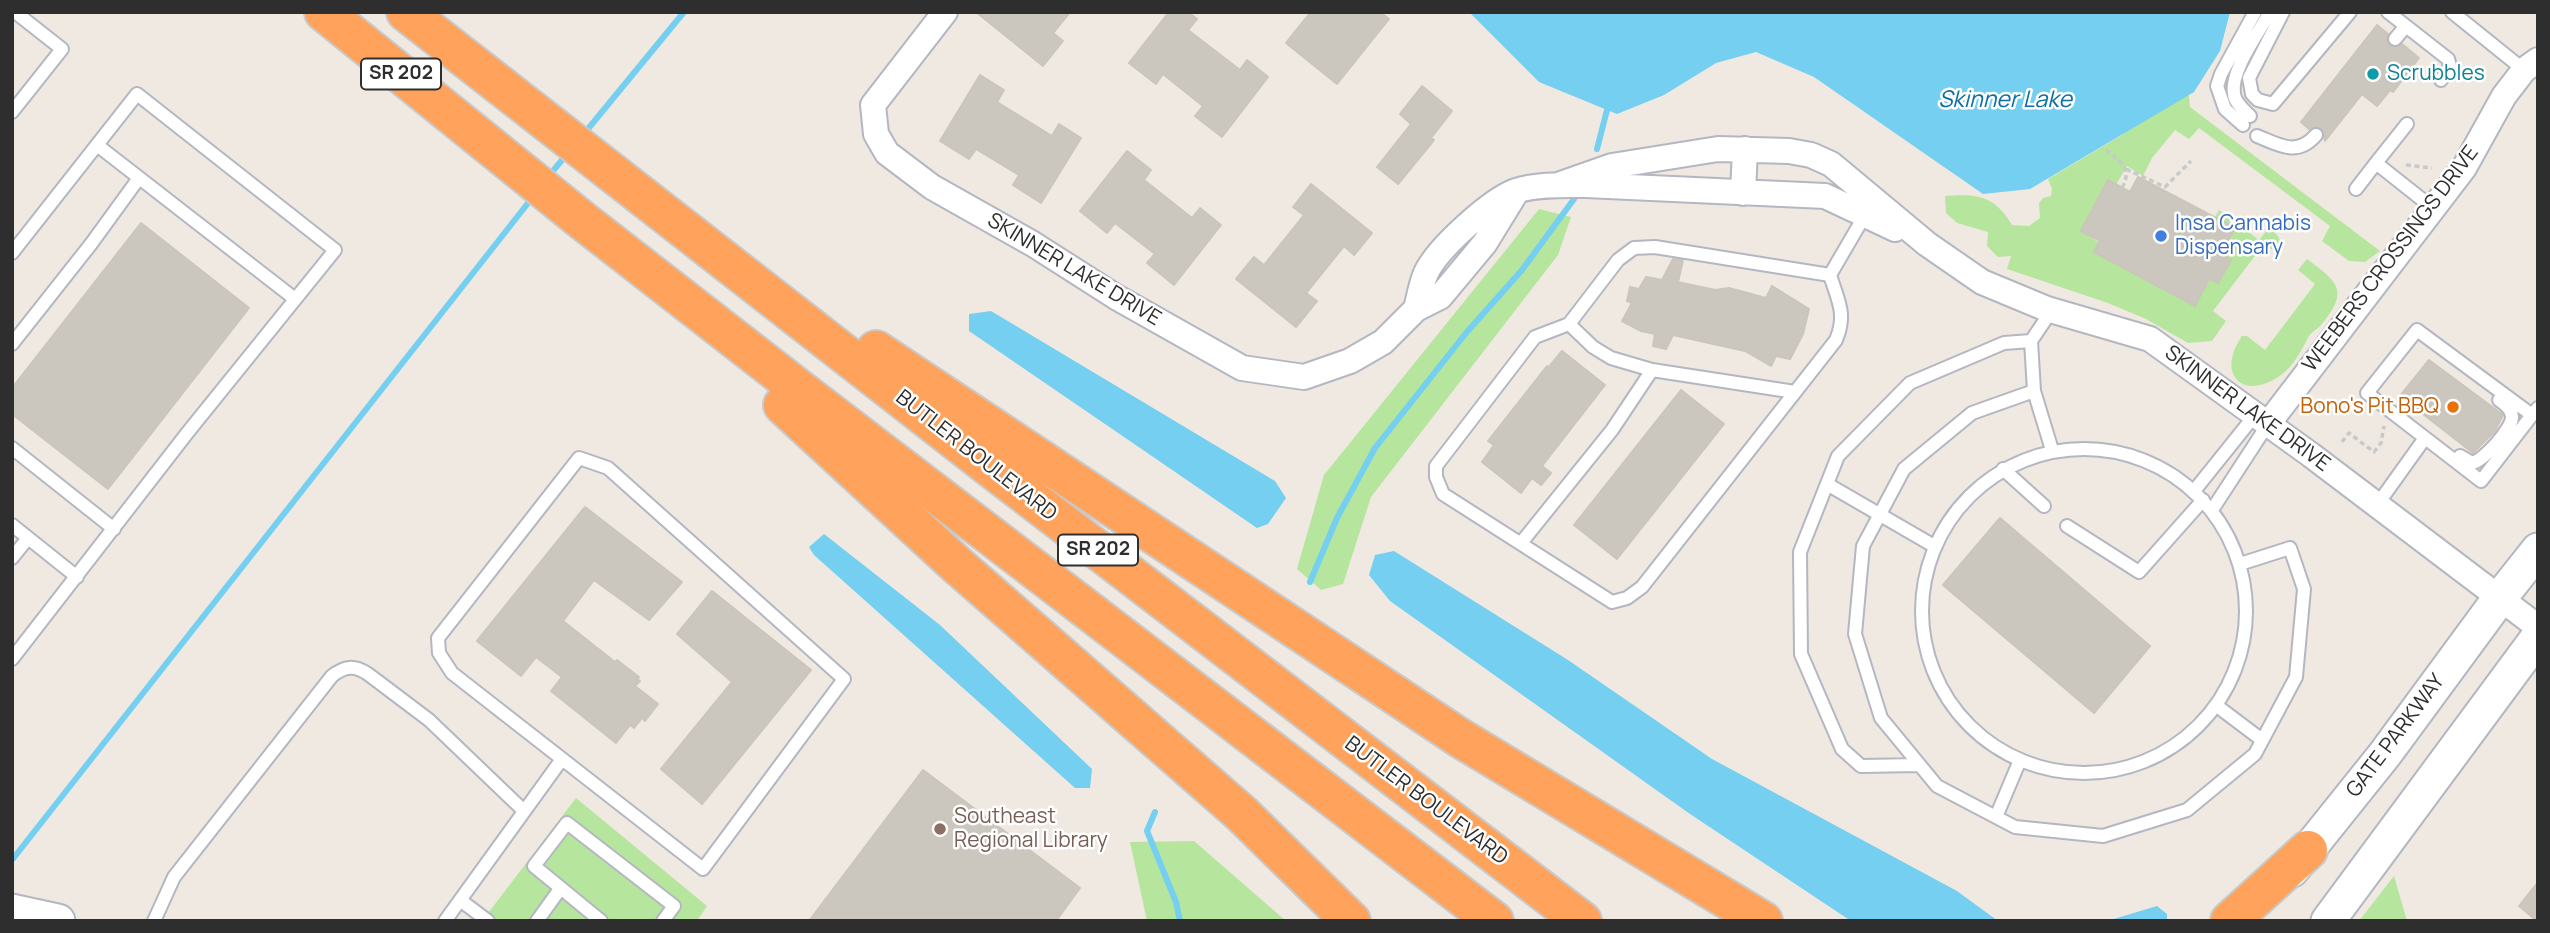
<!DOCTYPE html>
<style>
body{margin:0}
#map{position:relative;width:2550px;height:933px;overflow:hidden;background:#efe9e1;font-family:Manrope,sans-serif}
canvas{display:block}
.frame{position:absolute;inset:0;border:14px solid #2e2e2e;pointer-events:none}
</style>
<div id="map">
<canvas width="2550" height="933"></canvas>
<div class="frame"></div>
</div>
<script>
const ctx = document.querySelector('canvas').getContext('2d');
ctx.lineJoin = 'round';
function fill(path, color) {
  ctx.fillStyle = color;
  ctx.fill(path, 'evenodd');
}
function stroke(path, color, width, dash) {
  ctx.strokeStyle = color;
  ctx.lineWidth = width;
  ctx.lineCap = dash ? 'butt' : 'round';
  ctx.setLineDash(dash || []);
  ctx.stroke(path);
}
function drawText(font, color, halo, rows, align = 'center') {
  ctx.font = font + ' Manrope,sans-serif';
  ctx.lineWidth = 5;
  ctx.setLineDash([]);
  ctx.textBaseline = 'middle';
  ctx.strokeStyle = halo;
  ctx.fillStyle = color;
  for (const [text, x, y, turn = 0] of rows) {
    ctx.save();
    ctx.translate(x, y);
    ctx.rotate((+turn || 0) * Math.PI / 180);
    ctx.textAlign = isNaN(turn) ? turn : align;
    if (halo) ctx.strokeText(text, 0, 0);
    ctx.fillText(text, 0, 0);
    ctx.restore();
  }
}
fill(new Path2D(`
 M 2188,87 L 2190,107 L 2380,251 L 2365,262 L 2349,261 L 2322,241 L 2330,226 L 2199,128 L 2189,139 L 2175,130 L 2152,158 L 2143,176 L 2127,166 L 2116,185 L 2081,231 L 2195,305 L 2209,279 L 2218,283 L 2231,260 L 2221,254 L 2235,229 L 2215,217 L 2219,210 L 2259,240 L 2269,228 C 2278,234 2285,243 2277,253 L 2264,244 L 2213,311 L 2226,321 L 2212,341 L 2188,343 L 2146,319 L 2108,303 L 2007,269 L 2011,256 L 1998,257 L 1987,246 L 1988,232 L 1957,223 L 1946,213 L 1945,196 C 1978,194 1994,195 2012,225 L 2029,226 L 2040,218 L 2039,203 L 2043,198 L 2051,196 L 2052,189 L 2048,179 L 2122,135 Z
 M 1539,209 L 1571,217 L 1558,255 L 1371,497 L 1343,584 L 1321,590 L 1297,569 L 1324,475 Z
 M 2307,259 C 2338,282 2350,291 2321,325 C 2318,329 2312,331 2309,336 C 2302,349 2294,366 2281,375 C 2244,402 2215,375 2242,336 L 2247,336 L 2265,350 L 2315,284 L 2298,270 Z
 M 576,798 L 707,906 L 697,921 L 482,921 Z
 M 1194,841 L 1286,921 L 1147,921 L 1130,842 Z
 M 2394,876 L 2407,921 L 2359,921 Z`), '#b6e59e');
fill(new Path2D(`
 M 1469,12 L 2230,12 L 2220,51 L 2194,92 L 2030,189 L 1983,194 L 1814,77 L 1756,52 L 1716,63 L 1664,95 L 1617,114 L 1539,82 Z
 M 991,311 L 1275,481 L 1286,498 L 1268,524 L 1257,528 L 969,331 L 969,314 Z
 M 824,534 L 940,625 L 1092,769 L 1090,788 L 1075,788 L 814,555 L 809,547 Z
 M 1394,551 L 1568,660 L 1712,759 L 1957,891 L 1998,921 L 1851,921 L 1690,814 L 1390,601 L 1369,575 L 1375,555 Z
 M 2157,906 L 2167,914 L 2167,921 L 2107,921 Z`), '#75cff0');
stroke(new Path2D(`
 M 583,135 L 684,12
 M 1597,149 L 1607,110
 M 547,178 L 567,154
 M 1310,582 L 1337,518 L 1375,448 L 1466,333 L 1522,270 L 1574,199
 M 1155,812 L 1147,831 L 1176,902 L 1180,921
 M 12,860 L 532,198`), '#75cff0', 6);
const building = new Path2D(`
 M 976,12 L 1070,12 L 1053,33 L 1063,41 L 1043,66 Z
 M 1169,12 L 1188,12 L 1197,19 L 1188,30 L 1240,70 L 1247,60 L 1268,77 L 1222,137 L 1195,116 L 1203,106 L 1163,74 L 1156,84 L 1129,63 Z
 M 1311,12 L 1380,12 L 1389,19 L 1337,84 L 1286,43 Z
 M 2377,25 L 2388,34 L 2387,41 L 2390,46 L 2397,47 L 2402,44 L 2419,58 L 2393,92 L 2390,90 L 2377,106 L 2362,94 L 2325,141 L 2322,129 L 2315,126 L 2309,129 L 2301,122 Z
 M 980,75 L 1004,90 L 997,102 L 1052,136 L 1059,124 L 1081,138 L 1041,203 L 1013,185 L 1019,175 L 976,149 L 969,159 L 940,141 Z
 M 1422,86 L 1452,111 L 1431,138 L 1434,140 L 1398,184 L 1377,167 L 1411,124 L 1400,114 Z
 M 1127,151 L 1151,170 L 1144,180 L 1192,218 L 1200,208 L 1221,225 L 1174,285 L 1147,263 L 1155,254 L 1115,223 L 1107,233 L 1080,211 Z
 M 2138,177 L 2235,228 L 2221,254 L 2231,260 L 2218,283 L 2209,279 L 2195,306 L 2094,252 L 2100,241 L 2081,231 L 2108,180 L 2130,192 Z
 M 1311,184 L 1372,233 L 1354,255 L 1344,246 L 1306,293 L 1317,301 L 1296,327 L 1236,279 L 1254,257 L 1264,265 L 1304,215 L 1293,207 Z
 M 141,223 L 249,308 L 108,489 L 12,414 L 12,388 Z
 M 1673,259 L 1683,260 L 1678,282 L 1715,290 L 1729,288 L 1766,298 L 1772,286 L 1809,309 L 1803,334 L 1790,359 L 1776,356 L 1771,366 L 1745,351 L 1673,335 L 1666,349 L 1653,346 L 1655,334 L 1641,331 L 1622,321 L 1632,303 L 1627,301 L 1630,287 L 1639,289 L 1646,277 L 1662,280 Z
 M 1562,351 L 1605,385 L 1542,466 L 1551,473 L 1541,485 L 1532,478 L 1521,493 L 1482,462 L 1494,445 L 1488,441 L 1547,366 L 1548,368 Z
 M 2429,360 L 2503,415 L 2495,431 L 2473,453 L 2400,396 Z
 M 1681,390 L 1724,424 L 1617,559 L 1574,525 Z
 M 585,507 L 682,582 L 649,620 L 594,580 L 563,621 L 615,662 L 617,660 L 639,677 L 637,679 L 640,681 L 635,686 L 658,704 L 645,721 L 642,718 L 634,728 L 630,725 L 616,743 L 551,691 L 562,677 L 536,657 L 521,676 L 477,641 Z
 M 2000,518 L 2150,646 L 2094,713 L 1943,585 Z
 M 712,591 L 811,670 L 702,804 L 661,769 L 732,682 L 677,634 Z
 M 923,770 L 1080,888 L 1056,921 L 809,921 Z
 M 2538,882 L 2538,921 L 2537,921 L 2519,906 Z`);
fill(building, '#cbc7bf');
stroke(building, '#cbc5ba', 2);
const lane = new Path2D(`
 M 2283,12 L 2249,78 L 2252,94 L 2258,100 L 2273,104 L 2350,12
 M 2388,12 L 2448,59 L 2450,66 L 2441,80
 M 2452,12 L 2524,70
 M 2395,39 L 2406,26
 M 12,112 L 62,49 L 15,12
 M 2250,116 C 2243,109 2235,103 2234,94 C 2230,71 2259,32 2270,12
 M 2243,125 L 2225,109 L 2217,86 L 2221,74 L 2255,12
 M 2257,136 C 2279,145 2297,157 2316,135
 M 97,145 L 295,299
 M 2376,163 L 2407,124
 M 2356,189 L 2376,163 L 2434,209
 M 12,253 L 137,94 L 335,250 L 188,432 L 12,659
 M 1830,275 L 1655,247 L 1634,248 L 1618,260 L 1569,324 L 1535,337 L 1436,466 L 1436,477 L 1443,494 L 1612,602 L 1627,598 L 1642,587 L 1836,340 C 1847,314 1838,301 1830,275 L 1865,215
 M 2052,310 L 2031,341 L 2034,391 L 2052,450
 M 1569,324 L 1593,347 L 1611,358 L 1652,370 L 1795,392
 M 12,344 L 91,244 L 139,178
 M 2034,391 L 1972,413 L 1904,469 L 1863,546 L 1855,634 L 1881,718 L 1937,786 L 2015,827 L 2103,836 L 2187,810 L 2255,754 L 2296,677 L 2304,589 L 2290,548 L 2240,564
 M 2532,415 L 2417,330 L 2367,393 L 2481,481 L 2532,415 L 2538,408
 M 12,448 L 114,529
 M1922 611a162 162 0 1 1 324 0a162 162 0 1 1-324 0Z
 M 2460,456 L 2472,463 C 2483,461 2512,429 2512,417 C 2512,409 2505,404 2499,400
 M 579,458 L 608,468 L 844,679 L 703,869 L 452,673 L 439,653 L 438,638 Z
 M 2003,469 L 2044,506
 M 1827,484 L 1934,546
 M 2194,491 L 2255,415
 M 2377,505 L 2425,438
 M 2212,510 L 2268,424
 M 12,525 L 77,577
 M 2067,526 L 2139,572 L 2203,500
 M 1521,543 L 1612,430 L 1652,370
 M 12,558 L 28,538
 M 2217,706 L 2262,740
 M 1919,765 L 1861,766 L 1842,749 L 1801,654 L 1800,552 L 1838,456 L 1910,383 L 2004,343 L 2031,341
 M 1996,817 L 2020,760
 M 460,900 L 488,921
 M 154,921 L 174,877 L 332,676 C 345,666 354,665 368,674 L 429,720 L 524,811
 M 445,921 L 562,759
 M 537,921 L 560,889
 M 601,921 L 534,866 L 567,823 L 674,906 L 663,921`);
const street = new Path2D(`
 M 945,12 L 873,105 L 876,134 L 887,153 L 932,187 L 1033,244 L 1116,297 L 1242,368 L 1304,377 L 1350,361 L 1383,342 L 1416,309 L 1440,297 L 1485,243 L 1517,191
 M 1558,185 L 1612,166 L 1718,149 L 1789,151 L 1811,155 L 1831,164 L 1927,244 L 1982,282 L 2047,309 L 2150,339 L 2311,455 L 2538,627
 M 1743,193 L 1745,149
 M 1416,309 C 1419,298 1421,284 1426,273 C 1437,249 1491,200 1516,191 C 1535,184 1566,185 1586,185 L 1825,196 L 1895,229
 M 2268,424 L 2464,168 L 2504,96 L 2524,70 L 2538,60`);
const secondary = new Path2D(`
 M 2292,870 L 2385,754 L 2499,599 L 2538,550
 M 12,911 L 58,921
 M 2328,921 L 2538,637`);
const highway = new Path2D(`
 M 324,12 L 583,221 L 799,389 L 1494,921
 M 406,12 L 987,465 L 1582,921
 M 876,350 L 1460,738 L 1763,921
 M 783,405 L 957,565 L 1242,814 L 1351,921
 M 2230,921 L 2308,850`);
stroke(lane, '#b4b7c1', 16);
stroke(street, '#b4b7c1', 28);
stroke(secondary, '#b4b7c1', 37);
stroke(highway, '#c9c9c9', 42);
stroke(new Path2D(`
 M 2106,149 C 2120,163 2133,167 2122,188
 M 2406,165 L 2432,168
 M 2126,169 L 2165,187 L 2191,161
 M 2342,442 L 2349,433 L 2374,452 L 2381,443 L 2384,426`), '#c9c9c9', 3.5, [5, 3.5]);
stroke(lane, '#fff', 12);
stroke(street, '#fff', 24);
stroke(secondary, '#fff', 33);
stroke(highway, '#ffa35c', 38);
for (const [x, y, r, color] of [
 [2373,74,7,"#0f9aa8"],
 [2161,236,7,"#3f7fe0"],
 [2453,407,7,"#e8710a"],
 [940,829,7,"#8d6e63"]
]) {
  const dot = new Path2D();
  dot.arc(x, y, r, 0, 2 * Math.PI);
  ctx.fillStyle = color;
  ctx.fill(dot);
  stroke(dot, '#fff', 2.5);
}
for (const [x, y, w] of [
 [401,74,80],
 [1098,550,80]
]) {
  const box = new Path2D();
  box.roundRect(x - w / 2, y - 15.5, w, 31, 5);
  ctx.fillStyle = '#fff';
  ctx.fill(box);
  stroke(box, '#2e2e2e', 2);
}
drawText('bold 19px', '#2e2e2e', null, [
 ["SR 202",401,74],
 ["SR 202",1098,550]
]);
drawText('21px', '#0d838f', '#fff', [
 ["Scrubbles",2387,74]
], 'left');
drawText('21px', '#366cbe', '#fff', [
 ["Insa Cannabis",2175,224],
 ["Dispensary",2175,248]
], 'left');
drawText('21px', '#2e2e2e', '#fff', [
 ["WEEBERS CROSSINGS DRIVE",2391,259,-53],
 ["SKINNER LAKE DRIVE",1074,270,31],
 ["SKINNER LAKE DRIVE",2247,409,36],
 ["BUTLER BOULEVARD",976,456,38],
 ["GATE PARKWAY",2396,736,-53],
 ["BUTLER BOULEVARD",1426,801,37]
]);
drawText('21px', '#c56008', '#fff', [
 ["Bono's Pit BBQ",2439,407]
], 'right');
drawText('21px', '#785e54', '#fff', [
 ["Southeast",954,817],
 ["Regional Library",954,841]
], 'left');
drawText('italic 23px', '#0d6fa3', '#fff', [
 ["Skinner Lake",2005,101]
]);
</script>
